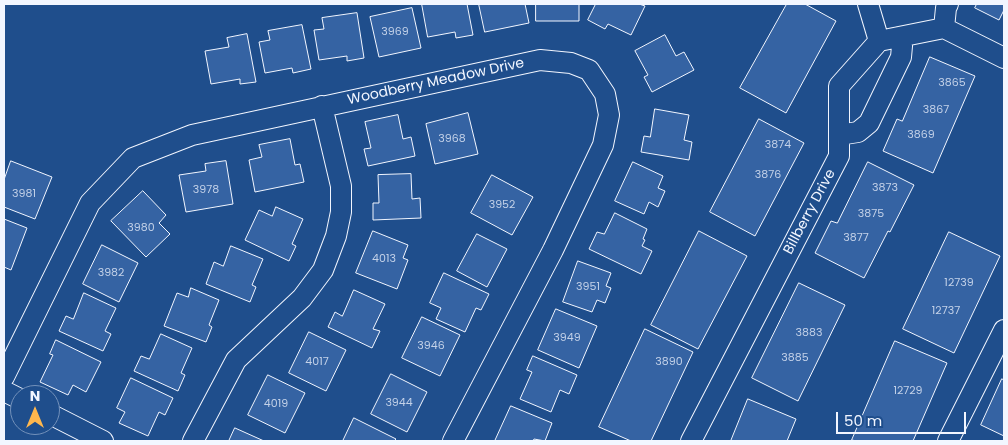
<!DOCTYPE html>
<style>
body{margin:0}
#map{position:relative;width:1008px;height:445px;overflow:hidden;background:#1f4e8c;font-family:Poppins,sans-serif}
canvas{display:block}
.frame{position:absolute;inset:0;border:5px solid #f2f6ff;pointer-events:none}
.north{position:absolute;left:10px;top:385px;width:50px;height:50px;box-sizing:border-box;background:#1f4e8c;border:1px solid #7391ba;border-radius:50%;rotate:0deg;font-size:14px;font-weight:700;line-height:20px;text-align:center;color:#f2f6ff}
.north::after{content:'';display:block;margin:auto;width:18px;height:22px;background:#ffb74d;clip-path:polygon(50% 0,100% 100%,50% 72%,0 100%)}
.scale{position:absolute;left:836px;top:412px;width:130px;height:22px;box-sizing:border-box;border:2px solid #f2f6ff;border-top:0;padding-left:6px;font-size:15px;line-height:18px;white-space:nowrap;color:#f2f6ff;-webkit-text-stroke:4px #1f4e8c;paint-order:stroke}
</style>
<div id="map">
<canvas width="1008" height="445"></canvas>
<div class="frame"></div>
<div class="north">N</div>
<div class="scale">50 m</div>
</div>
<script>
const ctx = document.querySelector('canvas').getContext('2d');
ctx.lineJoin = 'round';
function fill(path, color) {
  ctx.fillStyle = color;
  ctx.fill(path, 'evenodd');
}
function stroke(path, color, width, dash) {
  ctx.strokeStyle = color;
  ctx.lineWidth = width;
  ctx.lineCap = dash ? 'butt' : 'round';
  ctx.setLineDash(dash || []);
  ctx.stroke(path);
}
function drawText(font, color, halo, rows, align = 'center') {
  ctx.font = font + ' Poppins,sans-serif';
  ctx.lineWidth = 4;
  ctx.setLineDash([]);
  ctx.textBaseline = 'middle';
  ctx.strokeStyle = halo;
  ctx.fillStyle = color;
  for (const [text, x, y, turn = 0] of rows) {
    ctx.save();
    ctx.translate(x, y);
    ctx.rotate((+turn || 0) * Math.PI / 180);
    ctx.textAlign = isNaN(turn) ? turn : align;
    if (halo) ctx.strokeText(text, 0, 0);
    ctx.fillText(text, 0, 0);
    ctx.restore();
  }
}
const building = new Path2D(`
 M 422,4 L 467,4 L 473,35 L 456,38 L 455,32 L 428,37 Z
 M 479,4 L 525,4 L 529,23 L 485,32 Z
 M 536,4 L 579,4 L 579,21 L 536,21 Z
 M 596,4 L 639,4 L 645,6 L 631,35 L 608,24 L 605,29 L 588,20 Z
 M 787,4 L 805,4 L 836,21 L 786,113 L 740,88 Z
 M 977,4 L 1004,4 L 1004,10 L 999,20 L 975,8 Z
 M 412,8 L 421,48 L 379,57 L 370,17 Z
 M 357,13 L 364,58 L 347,61 L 347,56 L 319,60 L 314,30 L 324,29 L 322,18 Z
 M 302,25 L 311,69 L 293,73 L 292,68 L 265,73 L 259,42 L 270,40 L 268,31 Z
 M 247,34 L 256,82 L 240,84 L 240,79 L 211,84 L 205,51 L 229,47 L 227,38 Z
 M 665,35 L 676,56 L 684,52 L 694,70 L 652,92 L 644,77 L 648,75 L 635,51 Z
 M 930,57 L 975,76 L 933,173 L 883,151 L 897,119 L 902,121 Z
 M 655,109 L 689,115 L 684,140 L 692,142 L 689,160 L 641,152 L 644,136 L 650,137 Z
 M 468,113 L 478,154 L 435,164 L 426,124 Z
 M 398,115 L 403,139 L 411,137 L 415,156 L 368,166 L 364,149 L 371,148 L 365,122 Z
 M 759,119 L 804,143 L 755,236 L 710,212 Z
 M 290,139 L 295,165 L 300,164 L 304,182 L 255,192 L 249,160 L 262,157 L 259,145 Z
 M 11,161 L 52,177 L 35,219 L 4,207 L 4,180 Z
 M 226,161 L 233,204 L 186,212 L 179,175 L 206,171 L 205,164 Z
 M 633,162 L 663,176 L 658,188 L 665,191 L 658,207 L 649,202 L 644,214 L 615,201 Z
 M 868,162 L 914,185 L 890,232 L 888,231 L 864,278 L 815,253 L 831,221 L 837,223 Z
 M 411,174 L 412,199 L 420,198 L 421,218 L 373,220 L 373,203 L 379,203 L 378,175 Z
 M 492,175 L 533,197 L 512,235 L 471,213 Z
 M 143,191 L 166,215 L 159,223 L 170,234 L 146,257 L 111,221 Z
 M 276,207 L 303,219 L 292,244 L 296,246 L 289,261 L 245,240 L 259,210 L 272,216 Z
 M 615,213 L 647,229 L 643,239 L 645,240 L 642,246 L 652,251 L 641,274 L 589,249 L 597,232 L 604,234 Z
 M 4,219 L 27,228 L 11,270 L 4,267 Z
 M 373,231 L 408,245 L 403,258 L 408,260 L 397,289 L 356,273 Z
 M 699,231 L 747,256 L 698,349 L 651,325 Z
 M 949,232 L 1000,256 L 954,353 L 903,329 Z
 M 477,234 L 507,249 L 487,287 L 457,271 Z
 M 102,245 L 138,263 L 119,302 L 83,284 Z
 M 231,246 L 263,259 L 252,285 L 256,287 L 250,302 L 206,284 L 214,262 L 223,266 Z
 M 578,261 L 611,273 L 606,286 L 611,288 L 605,303 L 597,300 L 592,312 L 563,302 Z
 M 444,273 L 489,294 L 481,310 L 476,308 L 465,332 L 436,319 L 441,308 L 430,303 Z
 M 799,283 L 845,305 L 798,401 L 752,378 Z
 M 191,288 L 219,300 L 209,325 L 212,327 L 206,342 L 164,326 L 177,293 L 188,297 Z
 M 354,290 L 385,304 L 373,329 L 380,331 L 372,348 L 328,327 L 335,312 L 342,316 Z
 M 84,293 L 116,308 L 105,331 L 111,334 L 103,351 L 59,331 L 66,316 L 73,319 Z
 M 556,309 L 597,326 L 579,368 L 538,350 Z
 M 422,317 L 460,335 L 440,376 L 402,358 Z
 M 645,329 L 693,352 L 651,441 L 631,441 L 599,427 Z
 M 309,332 L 346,350 L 326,391 L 289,373 Z
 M 161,334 L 192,348 L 181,373 L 185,375 L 178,391 L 134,371 L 141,356 L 149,359 Z
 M 56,340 L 101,362 L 86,392 L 73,385 L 68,395 L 40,382 L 53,355 L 50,354 Z
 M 895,341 L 947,363 L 913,441 L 856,441 L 852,440 Z
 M 533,356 L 577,375 L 569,394 L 560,390 L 551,412 L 520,399 L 532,372 L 527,370 Z
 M 391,374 L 427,392 L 407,432 L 371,414 Z
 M 268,375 L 305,393 L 285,433 L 248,415 Z
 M 131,378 L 173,398 L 165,415 L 159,412 L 148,436 L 119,423 L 125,412 L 117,408 Z
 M 1002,379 L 1004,380 L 1004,436 L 981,425 Z
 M 748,399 L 796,419 L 787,441 L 731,441 Z
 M 511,406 L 552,423 L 545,441 L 534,439 L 533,441 L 495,441 Z
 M 354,418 L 396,439 L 394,441 L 343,441 Z
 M 235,428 L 264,441 L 229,441 Z`);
fill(building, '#3563a3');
stroke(building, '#f2f6ff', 1);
const minor = new Path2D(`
 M 868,4 L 879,41
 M 944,28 L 946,8 L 948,4
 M 839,135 L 858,132 L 869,123 L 901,57 L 902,46 L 899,37
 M 4,377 L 90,203 L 133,158 L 192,135 L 540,60 L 571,63 L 589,70 L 605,94 L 609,115 L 603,145 L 553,250 L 453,441
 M 4,391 L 20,399
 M 50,414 L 103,441
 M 193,441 L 236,360 L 302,298 L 323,270 L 336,236 L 341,212 L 341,186 L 322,106
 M 691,441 L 839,156 L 839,86 L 879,41 L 944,28 L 1004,58
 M 948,441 L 1004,330`);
stroke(minor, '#f2f6ff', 22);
stroke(minor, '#1f4e8c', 20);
drawText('11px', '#c3d1e8', null, [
 ["3969",395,32],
 ["3865",952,83],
 ["3867",936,110],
 ["3869",921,135],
 ["3968",452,139],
 ["3874",778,145],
 ["3876",768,175],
 ["3873",885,188],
 ["3978",206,190],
 ["3981",24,194],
 ["3952",502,205],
 ["3875",871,214],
 ["3980",141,228],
 ["3877",856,238],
 ["4013",384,259],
 ["3982",111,273],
 ["12739",959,283],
 ["3951",588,287],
 ["12737",946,311],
 ["3883",809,333],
 ["3949",567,338],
 ["3946",431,346],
 ["3885",795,358],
 ["4017",317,362],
 ["3890",669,362],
 ["12729",908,391],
 ["3944",399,403],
 ["4019",276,404]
]);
drawText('14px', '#f2f6ff', '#1f4e8c', [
 ["Woodberry Meadow Drive",436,82,-12],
 ["Billberry Drive",810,212,-62]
]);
</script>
